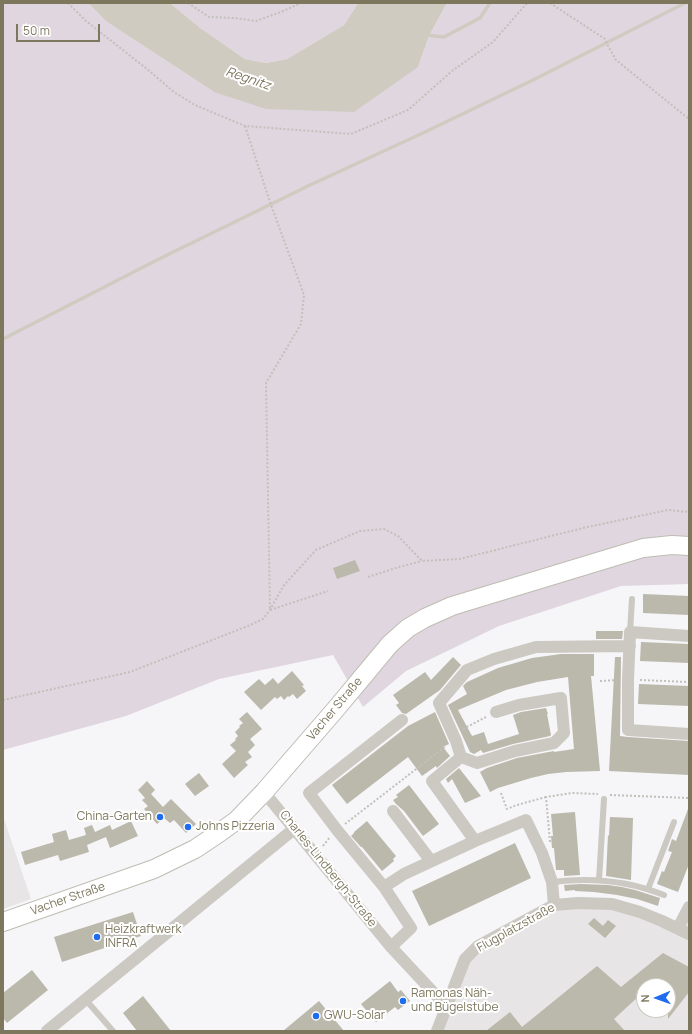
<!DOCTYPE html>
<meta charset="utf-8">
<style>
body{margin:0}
#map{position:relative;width:692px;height:1034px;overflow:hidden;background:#f6f5f8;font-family:Manrope,sans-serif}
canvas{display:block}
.frame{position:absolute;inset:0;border:4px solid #7c775d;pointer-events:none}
.north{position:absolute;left:636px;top:978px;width:40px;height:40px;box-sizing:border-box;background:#fff;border:1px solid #cbc9be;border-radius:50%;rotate:268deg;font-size:11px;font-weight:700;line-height:16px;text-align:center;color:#7c775d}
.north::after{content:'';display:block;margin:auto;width:14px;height:18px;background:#1f6cee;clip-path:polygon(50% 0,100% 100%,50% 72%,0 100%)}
.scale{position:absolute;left:16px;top:24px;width:84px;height:18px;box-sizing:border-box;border:2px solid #7c775d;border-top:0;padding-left:5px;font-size:12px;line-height:14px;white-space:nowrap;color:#7c775d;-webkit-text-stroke:3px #fff;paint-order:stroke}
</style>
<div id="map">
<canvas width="692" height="1034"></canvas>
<div class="frame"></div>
<div class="north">N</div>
<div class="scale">50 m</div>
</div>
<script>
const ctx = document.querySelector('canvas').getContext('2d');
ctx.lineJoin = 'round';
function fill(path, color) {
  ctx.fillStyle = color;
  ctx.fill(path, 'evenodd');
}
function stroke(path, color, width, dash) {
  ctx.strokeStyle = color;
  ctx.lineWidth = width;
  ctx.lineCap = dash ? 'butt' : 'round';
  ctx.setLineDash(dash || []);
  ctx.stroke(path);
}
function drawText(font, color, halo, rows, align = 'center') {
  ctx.font = font + ' Manrope,sans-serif';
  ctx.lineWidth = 4;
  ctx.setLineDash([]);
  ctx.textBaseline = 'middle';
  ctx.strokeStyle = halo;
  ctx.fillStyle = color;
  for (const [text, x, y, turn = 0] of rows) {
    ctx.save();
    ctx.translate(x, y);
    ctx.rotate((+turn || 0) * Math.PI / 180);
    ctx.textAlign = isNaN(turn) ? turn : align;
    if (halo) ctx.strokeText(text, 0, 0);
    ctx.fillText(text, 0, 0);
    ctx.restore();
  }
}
fill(new Path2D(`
 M 3,816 L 31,899 L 3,909 Z
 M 612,904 L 678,928 L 689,908 L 689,1031 L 437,1031 L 465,959 L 554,905 ZM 644,986 L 668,986 L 668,1010 L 644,1010 Z`), '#e7e5e6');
fill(new Path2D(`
 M 3,3 L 88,3 L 107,22 L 214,92 L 418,67 L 429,36 L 447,3 L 689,3 L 689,584 L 621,586 L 499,626 L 406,671 L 363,707 L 333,655 L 219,679 L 126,716 L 3,750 Z
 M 170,3 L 358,3 L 344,25 L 287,59 L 266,63 L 245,59 L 199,27 Z`), '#e0d6df');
fill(new Path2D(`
 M 88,3 L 170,3 L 199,27 L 245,59 L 266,63 L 287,59 L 344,25 L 358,3 L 447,3 L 429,36 L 418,67 L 354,112 L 266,109 L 214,92 L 107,22 Z`), '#d0cbc1');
stroke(new Path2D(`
 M 426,35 L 444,37 L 480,18 L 490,3
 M 3,339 L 157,260 L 308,186 L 423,133 L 533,80 L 685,3`), '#d0cbc1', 3.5);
fill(new Path2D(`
 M 355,560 L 360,571 L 337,579 L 333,568 Z
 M 643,594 L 689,596 L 689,615 L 643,613 Z
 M 596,631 L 623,631 L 622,639 L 596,639 Z
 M 641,642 L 689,644 L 689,663 L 640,661 Z
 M 561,654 L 594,654 L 594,676 L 591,676 L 600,771 L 566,772 L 548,774 L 531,778 L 498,788 L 490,792 L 480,772 L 487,768 L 517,758 L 554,751 L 554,752 L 574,749 L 568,677 L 537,682 L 506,690 L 458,710 L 472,736 L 484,732 L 488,744 L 519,734 L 513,715 L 521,712 L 546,708 L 548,714 L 547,714 L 551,735 L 550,736 L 513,744 L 483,753 L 481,750 L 474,754 L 470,752 L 448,705 L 467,694 L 463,686 L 467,682 L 498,668 L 532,658 Z
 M 453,657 L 461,665 L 440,690 L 406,714 L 402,713 L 396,705 L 399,703 L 393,695 L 425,672 L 431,680 Z
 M 615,657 L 621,657 L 620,736 L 628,737 L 689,741 L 689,775 L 609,771 Z
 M 292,671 L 304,685 L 302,686 L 306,691 L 297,699 L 293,694 L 289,697 L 288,696 L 284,700 L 281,696 L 277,699 L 275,697 L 261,710 L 244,692 L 259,679 L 265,685 L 273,678 L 278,684 Z
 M 639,684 L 689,686 L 689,706 L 638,704 Z
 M 247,712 L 262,729 L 250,739 L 255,745 L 248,752 L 252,757 L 245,762 L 248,765 L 234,778 L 222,764 L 236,751 L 230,745 L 236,740 L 235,739 L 238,736 L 235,732 L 240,727 L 239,726 L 243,723 L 239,719 Z
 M 435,712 L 449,744 L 443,747 L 450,756 L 437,768 L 436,766 L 422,776 L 408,757 L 347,804 L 332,785 L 408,726 Z
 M 459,768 L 481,796 L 465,803 L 452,779 L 448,783 L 446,779 Z
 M 199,773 L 209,786 L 195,796 L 185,784 Z
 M 147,781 L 155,790 L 151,794 L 163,807 L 171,799 L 196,824 L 186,833 L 174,820 L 170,823 L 164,818 L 157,824 L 144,809 L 148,806 L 142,800 L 145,798 L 138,790 Z
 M 409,785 L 439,824 L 423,836 L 404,811 L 396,804 L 393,800 L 398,797 L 396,795 Z
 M 688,809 L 689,864 L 678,892 L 657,884 L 662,871 L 664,872 L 672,852 L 668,851 L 672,839 L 676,841 Z
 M 575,812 L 580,875 L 564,876 L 564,870 L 556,870 L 554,848 L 552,848 L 551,836 L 553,836 L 551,814 Z
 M 610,817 L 633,818 L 631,880 L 606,876 L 608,835 L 609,836 Z
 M 131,821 L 138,836 L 110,848 L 106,837 L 87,845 L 89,852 L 60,861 L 58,855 L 25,865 L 21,852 L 54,842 L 52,834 L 66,830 L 69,840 L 86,835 L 84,828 L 92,825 L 95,832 L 110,825 L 112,830 Z
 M 367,821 L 396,856 L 393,859 L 394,861 L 382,871 L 362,847 L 361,847 L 351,836 L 354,833 L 354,832 Z
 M 515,843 L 531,878 L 429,926 L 412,891 Z
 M 581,884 L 608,885 L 622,887 L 635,890 L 660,898 L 658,906 L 637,899 L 617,895 L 594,892 L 575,891 L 575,890 L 565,891 L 564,885 Z
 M 133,912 L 141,936 L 62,962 L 54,937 Z
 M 594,918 L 603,926 L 608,920 L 616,926 L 605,938 L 588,924 Z
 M 663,953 L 689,967 L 689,992 L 668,1019 L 668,986 L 644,986 L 644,1000 L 639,996 L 614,1019 L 625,1031 L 486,1031 L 510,1012 L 522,1027 L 597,966 L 621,987 Z
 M 32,970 L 48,990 L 7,1023 L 3,1018 L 3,993 Z
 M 390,981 L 398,992 L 401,990 L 410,1001 L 398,1010 L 395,1007 L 376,1022 L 361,1004 Z
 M 143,996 L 171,1031 L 137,1031 L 123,1013 Z
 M 319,1001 L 344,1031 L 283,1031 Z`), '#bbb8ac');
const secondary = new Path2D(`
 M 3,922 L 154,869 L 195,849 L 219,833 L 237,820 L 264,792 L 335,710 L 390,644 L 408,628 L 425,618 L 452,606 L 643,548 L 672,545 L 689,546`);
stroke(secondary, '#bebcb2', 20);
stroke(new Path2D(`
 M 68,3 L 86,21 L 147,69 L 174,92 L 195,105 L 245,126 L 351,134 L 408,110 L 452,71 L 493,42 L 527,3
 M 188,3 L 209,17 L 234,18 L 256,21 L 281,12 L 301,3
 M 550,3 L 605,39 L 607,44 L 616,60 L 689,119
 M 245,126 L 270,202 L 304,295 L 301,324 L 266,383 L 270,610 L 328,591
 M 368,577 L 399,567 L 422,561
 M 640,680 L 689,682
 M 600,681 L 617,680
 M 3,700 L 130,672 L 248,626 L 263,619 L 270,610 L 284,585 L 316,550 L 360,531 L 384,529 L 398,536 L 422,561 L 460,559 L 583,528 L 668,510 L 689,512
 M 463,729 L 486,717
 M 501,793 L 507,809 L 517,805 L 546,797
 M 610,795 L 689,798
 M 345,824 L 446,746
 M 550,842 L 546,797 L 572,793 L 598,794
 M 323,846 L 330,837`), '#c1c0ba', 2, [2, 2]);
stroke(new Path2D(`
 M 630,632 L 632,599
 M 599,880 L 604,799
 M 552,882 C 591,877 627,880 664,895
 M 648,889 L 674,822
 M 85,999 L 113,1031`), '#cbc9c2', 6);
stroke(new Path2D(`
 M 689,636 L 630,632 L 628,680 L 628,730 L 689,734
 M 461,757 L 477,763 L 515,751 L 554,743 L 564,733 L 561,698 L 519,705 L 496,712
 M 264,792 L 391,947 L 446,1006
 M 393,811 L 431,861
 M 384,887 L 404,874 L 475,841
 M 554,905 L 552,882 L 542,853 L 526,820 L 475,841 L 432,781 L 461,757 L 456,741 L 439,703 L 467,670 L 494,659 L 536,647 L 630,646
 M 678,928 L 689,907
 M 391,947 L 411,928 L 384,887 L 337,830 L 309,793 L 402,720
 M 47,1031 L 294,829
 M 437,1031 L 465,959 L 478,946 L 554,905 L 578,903 L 612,904 L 640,912 L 662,921 L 689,934`), '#cbc9c2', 12);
stroke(secondary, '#fff', 18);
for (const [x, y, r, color] of [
 [160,817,4,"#1f6cee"],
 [188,827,4,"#1f6cee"],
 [97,937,4,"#1f6cee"],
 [403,1001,4,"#1f6cee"],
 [316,1016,4,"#1f6cee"]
]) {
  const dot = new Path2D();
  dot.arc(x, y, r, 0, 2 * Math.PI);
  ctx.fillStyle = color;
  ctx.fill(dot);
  stroke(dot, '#fff', 1.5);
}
drawText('12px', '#7c775d', '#fff', [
 ["Vacher Straße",335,709,-50],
 ["Charles-Lindbergh-Straße",328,869,51],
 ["Vacher Straße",68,899,-19],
 ["Flugplatzstraße",516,928,-29]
]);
drawText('12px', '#7c775d', '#fff', [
 ["China-Garten",152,817,"right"],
 ["Johns Pizzeria",196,827],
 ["Heizkraftwerk",105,930],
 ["INFRA",105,944],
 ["Ramonas Näh-",411,994],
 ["und Bügelstube",411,1008],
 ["GWU-Solar",324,1016]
], 'left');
drawText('italic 13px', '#7c725c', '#fff', [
 ["Regnitz",248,79,19]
]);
</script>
